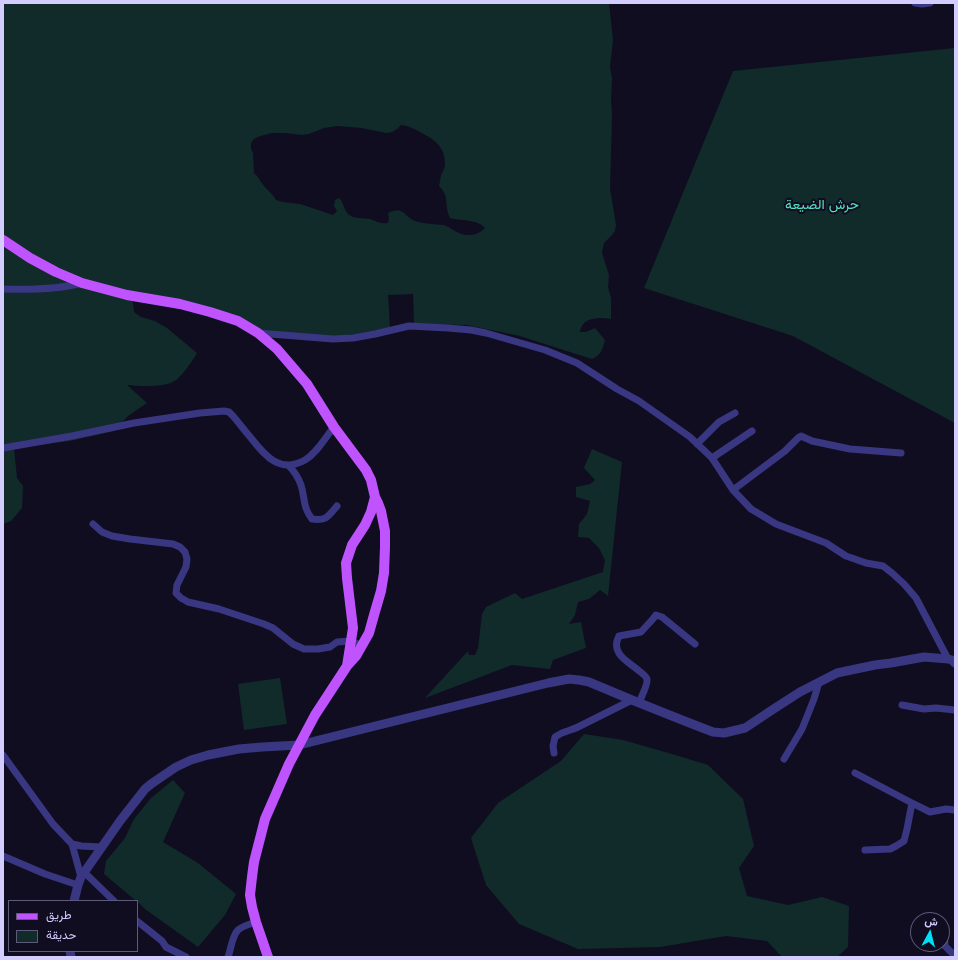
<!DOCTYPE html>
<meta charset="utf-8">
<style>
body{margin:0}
#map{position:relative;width:958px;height:960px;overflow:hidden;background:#100d21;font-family:Inter,Vazirmatn,sans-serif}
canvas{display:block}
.frame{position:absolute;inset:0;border:4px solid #d3cdff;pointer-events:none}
.legend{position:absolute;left:8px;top:900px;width:130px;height:52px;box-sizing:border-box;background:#100d21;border:1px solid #5e5a7a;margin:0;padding:5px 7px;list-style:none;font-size:12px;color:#d3cdff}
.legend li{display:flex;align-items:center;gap:8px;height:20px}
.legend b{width:20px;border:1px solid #5e5a7a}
.north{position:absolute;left:910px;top:912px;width:40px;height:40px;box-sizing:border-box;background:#100d21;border:1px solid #5e5a7a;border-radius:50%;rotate:7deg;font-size:11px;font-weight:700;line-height:16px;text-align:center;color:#d3cdff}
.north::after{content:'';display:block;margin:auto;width:14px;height:18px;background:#00dff8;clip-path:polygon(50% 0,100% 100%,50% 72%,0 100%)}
</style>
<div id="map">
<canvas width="958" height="960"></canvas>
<div class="frame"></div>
<ul class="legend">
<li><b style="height:5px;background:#bf54ff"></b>طريق</li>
<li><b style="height:11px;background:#102b2a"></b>حديقة</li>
</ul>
<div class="north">ش</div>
</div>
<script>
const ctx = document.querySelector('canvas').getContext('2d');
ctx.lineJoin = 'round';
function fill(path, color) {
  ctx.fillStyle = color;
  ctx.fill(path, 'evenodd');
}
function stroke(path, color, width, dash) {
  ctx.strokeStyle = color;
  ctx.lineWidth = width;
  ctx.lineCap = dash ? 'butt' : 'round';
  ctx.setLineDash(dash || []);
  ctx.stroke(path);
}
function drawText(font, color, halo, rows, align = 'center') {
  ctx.font = font + ' Inter,Vazirmatn,sans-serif';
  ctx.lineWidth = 4;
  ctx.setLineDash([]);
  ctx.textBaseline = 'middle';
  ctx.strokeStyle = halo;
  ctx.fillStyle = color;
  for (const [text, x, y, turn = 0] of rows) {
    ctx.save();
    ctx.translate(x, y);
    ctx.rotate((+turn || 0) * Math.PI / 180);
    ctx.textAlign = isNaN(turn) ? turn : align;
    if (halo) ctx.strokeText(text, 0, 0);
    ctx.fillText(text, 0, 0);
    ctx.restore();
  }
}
fill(new Path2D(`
 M 3,3 L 609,3 L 613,40 L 610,67 L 612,78 L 611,100 L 612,116 L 610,189 L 616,225 L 615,231 L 612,235 L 604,243 L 602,253 L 609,275 L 608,287 L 611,298 L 611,319 C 599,317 582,317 580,332 L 586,332 L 595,328 L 605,340 C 602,350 602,354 592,359 L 526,338 L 520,336 L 467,325 L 414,324 L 413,294 L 388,295 L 390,328 L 334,338 L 264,331 L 132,296 L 134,312 L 141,317 L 155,321 L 167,328 L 197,353 C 193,360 182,376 176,380 C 166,388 140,386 127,385 L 147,403 L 128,416 L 114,431 L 70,441 L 14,448 L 17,478 L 23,486 L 22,508 L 11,521 L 3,524 ZM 401,125 C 409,126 415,129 422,133 C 436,141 445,147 445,164 C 445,169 442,172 441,176 C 440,179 440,182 439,186 C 450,196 444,205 450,218 C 461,221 477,219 485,228 C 479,235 468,237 459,233 C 453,231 449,226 443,225 C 433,224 424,224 415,221 C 403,216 404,205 388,213 L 389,218 L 388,223 C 378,224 377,221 370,219 C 363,218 353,219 348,214 C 344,210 344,203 339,198 L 335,200 L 334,206 L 337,211 L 333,215 L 300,204 L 283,202 L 276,200 C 273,194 268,191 264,186 C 260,181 258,176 254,173 L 253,153 L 251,149 L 251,143 L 254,139 L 260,136 L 272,133 L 285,133 L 302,135 L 309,134 L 324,128 L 337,126 L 362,128 L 386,133 L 392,132 L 397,129 Z
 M 955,48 L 955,423 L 793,336 L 644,288 L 733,71 Z
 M 592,449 L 622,462 L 608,596 L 600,590 L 589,599 L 578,602 L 575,615 L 569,624 L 581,622 L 586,648 L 553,660 L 550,669 L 512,665 L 425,698 L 468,651 L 469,655 L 475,655 L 478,648 L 482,614 L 486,607 L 515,593 L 522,599 L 603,572 L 605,560 L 599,548 L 589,538 L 578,537 L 579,524 L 587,514 L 590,501 L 576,497 L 576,487 L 590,484 L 595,480 L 584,468 Z
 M 280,678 L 287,724 L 244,730 L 238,684 Z
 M 584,734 L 623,740 L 672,754 L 708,765 L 743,799 L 754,846 L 739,868 L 747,896 L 788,905 L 822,897 L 849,906 L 848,947 L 837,957 L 782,957 L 767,941 L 726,936 L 660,947 L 578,949 L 519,924 L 486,885 L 471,838 L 498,803 L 561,761 Z
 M 173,780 L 185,793 L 163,842 L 198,863 L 236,894 L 225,915 L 198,947 L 145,909 L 137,901 L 136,901 L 104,874 L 106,861 L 125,838 L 134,819 L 151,798 Z`), '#102b2a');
stroke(new Path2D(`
 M 915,3 L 922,4 L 930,3
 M 3,289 C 29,290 56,290 82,283
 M 258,333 L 333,339 L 353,338 L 375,334 L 409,326 L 448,328 L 471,330 L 486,333 L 545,350 L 577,363 L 617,389 L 639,401 L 690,437 L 712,458 L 733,490 L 751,509 L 776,524 L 826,543 L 846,556 L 866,563 L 883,566 L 892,573 L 904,584 L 916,598 L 948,659
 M 697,444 L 719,422 L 735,413
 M 3,448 L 72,436 L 134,423 L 200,413 L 224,411 L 229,412 L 233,416 C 239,423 245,431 251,438 C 265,456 280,474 305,460 C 317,453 325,438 334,427
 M 712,458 L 752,431
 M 289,466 C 295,472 298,477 301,485 C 305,498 303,508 312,519 C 326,521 328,517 337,506
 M 733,490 L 785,451 L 798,438 L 801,436 L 812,441 L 850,449 L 901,453
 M 93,524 L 102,532 L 112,536 L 130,539 L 173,544 L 180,547 L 185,552 L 187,559 L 186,567 L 177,585 L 176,593 L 181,598 L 188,602 L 219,609 L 264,624 L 273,628 L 293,644 L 304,649 L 318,649 L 330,647 L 337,642 L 351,641 L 362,646
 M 639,703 C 641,697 648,685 647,679 C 646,676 642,673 638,670 C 627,661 610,653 619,636 L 641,632 L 652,620 L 656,615 L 662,617 L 695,644
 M 902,705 L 924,709 L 936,708 L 955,710
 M 554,753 L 553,746 L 555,737 C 563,731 570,731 578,727 C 596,718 614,709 632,700
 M 3,755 L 53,824 L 72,844 L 81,877
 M 784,759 L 802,729 L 814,699 L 819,682
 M 855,773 L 912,803 L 930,812 L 946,809 L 955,810
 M 72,844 L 81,846 L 101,847
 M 865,850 L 890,849 L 896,846 L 904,841 L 907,829 L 912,803
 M 3,856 L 45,874 L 78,885
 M 84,872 L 114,901
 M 137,921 L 162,941 L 166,947 L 186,957
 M 944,928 L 945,946 L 955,956
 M 228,957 C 231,949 232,936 238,930 C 242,926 250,924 256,922`), '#393682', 7);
stroke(new Path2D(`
 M 74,901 L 78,885 L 81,877 L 120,821 L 145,789 L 151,784 L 176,767 L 191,760 L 208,755 L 239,749 L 262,747 L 299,745 L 548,683 L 569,679 L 579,680 L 589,682 L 632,700 L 687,722 L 713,732 L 724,733 L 745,728 L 772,710 L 800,692 L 837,673 L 875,665 L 891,663 L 924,657 L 948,659 L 952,660 L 955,663
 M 70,951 L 71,957`), '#393682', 9);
stroke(new Path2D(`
 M 3,240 L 30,258 L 56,272 L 82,283 L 127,295 L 180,304 L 210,312 L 238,321 L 258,333 L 277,349 L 307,384 L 334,427 L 366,470 L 371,480 L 375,497 L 378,503 L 381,511 L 385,531 L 385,547 L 384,573 L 381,591 L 374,615 L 369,633 L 356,656 L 347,666 L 315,715 L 289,764 L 265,819 L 254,862 L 252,877 L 250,895 L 252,907 L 256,922 L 268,957
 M 347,666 L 353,628 L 347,578 L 346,563 L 352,545 L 365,525 L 371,512 L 375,497`), '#bf54ff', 10);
drawText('14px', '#56e2bf', '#100d21', [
 ["حرش الضيعة",822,205]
]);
</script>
